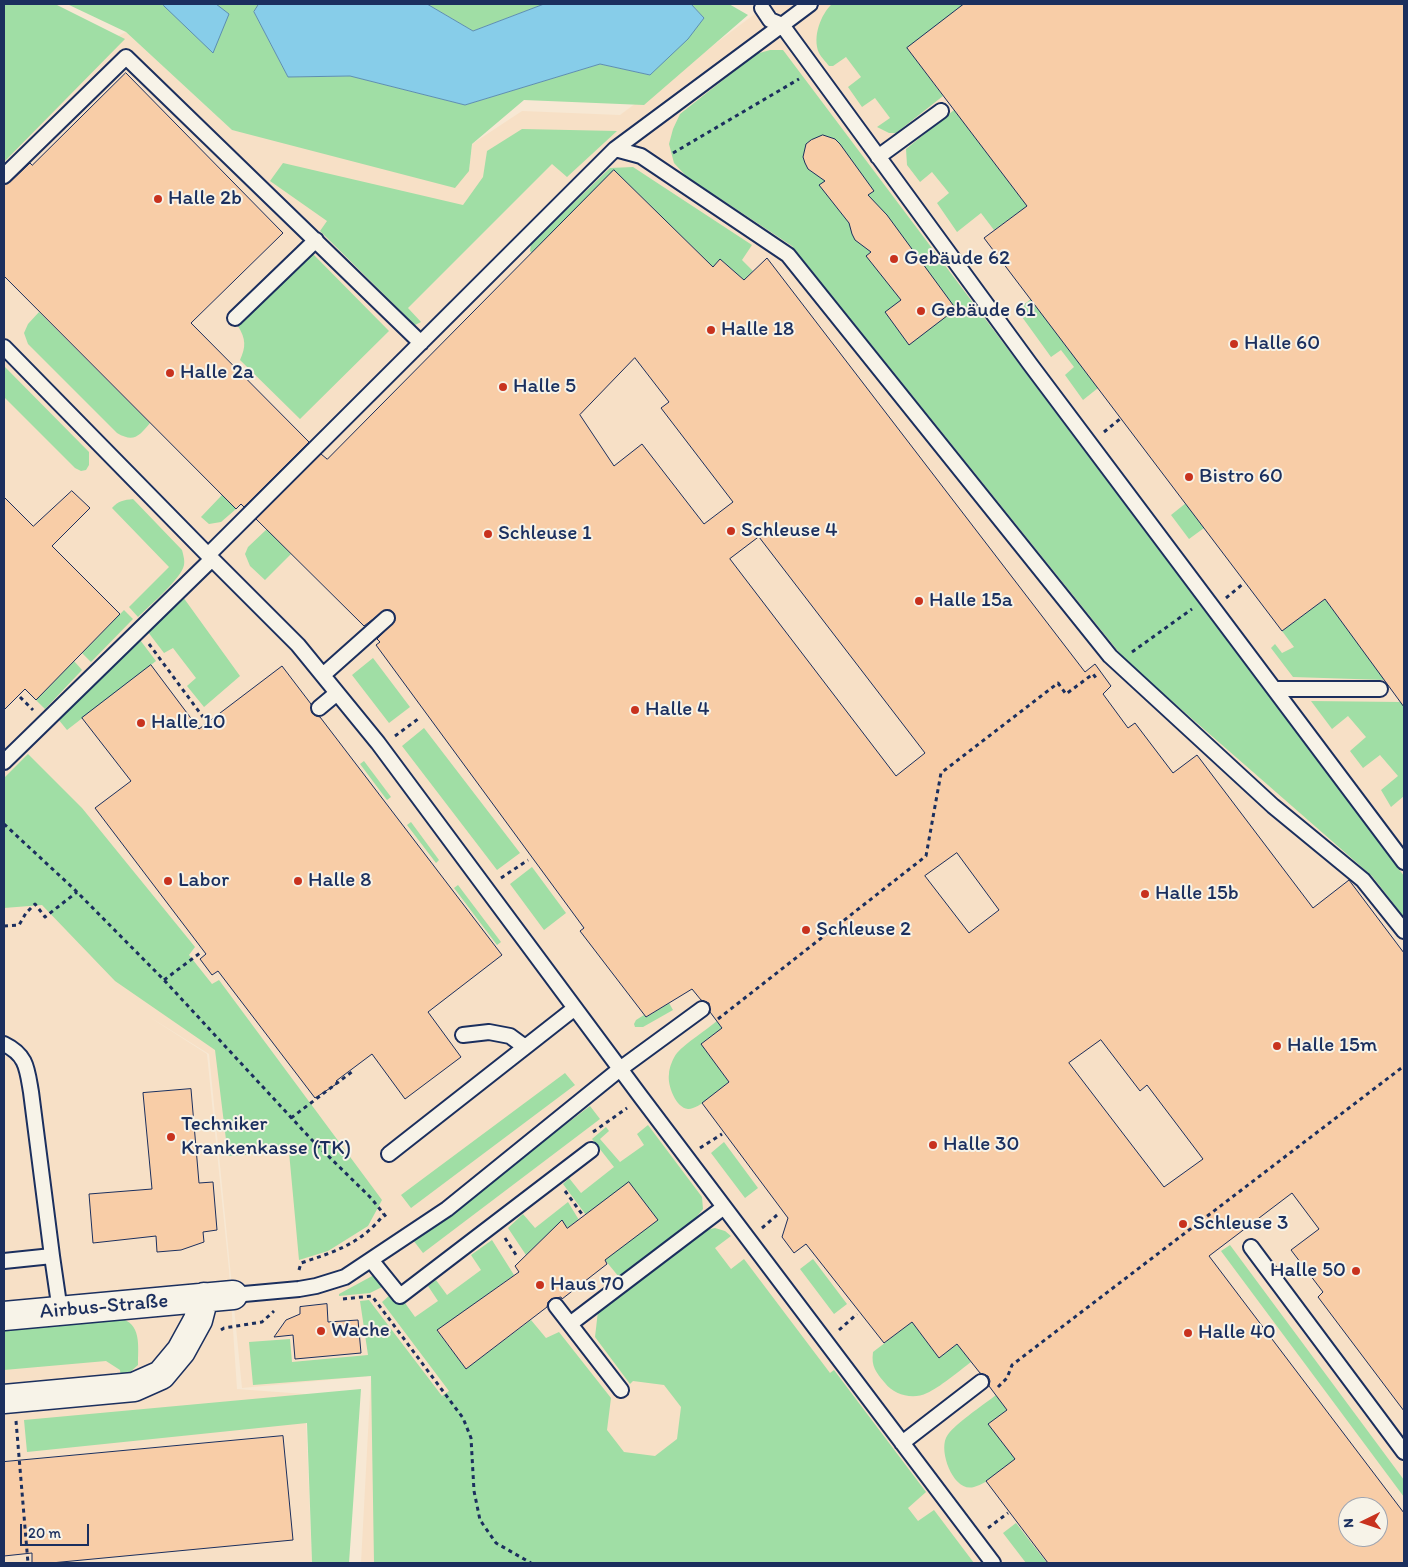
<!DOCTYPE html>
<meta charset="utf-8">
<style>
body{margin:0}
#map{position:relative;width:1408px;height:1567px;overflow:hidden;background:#f7e8d4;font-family:Itim,sans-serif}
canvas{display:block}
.frame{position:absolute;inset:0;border:5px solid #1b2f5e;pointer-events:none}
.north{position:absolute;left:1338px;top:1497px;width:50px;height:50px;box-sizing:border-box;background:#f7f3e8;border:1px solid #9fa5b1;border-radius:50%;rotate:266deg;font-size:14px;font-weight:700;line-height:20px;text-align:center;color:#1b2f5e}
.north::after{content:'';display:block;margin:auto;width:18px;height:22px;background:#c8321e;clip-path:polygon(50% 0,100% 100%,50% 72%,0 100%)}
.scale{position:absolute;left:20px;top:1524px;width:69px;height:22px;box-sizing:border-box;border:2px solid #1b2f5e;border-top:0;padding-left:6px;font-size:15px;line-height:18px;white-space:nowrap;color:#1b2f5e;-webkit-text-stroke:4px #f7f3e8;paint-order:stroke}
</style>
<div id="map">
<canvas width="1408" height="1567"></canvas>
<div class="frame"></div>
<div class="north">N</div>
<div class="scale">20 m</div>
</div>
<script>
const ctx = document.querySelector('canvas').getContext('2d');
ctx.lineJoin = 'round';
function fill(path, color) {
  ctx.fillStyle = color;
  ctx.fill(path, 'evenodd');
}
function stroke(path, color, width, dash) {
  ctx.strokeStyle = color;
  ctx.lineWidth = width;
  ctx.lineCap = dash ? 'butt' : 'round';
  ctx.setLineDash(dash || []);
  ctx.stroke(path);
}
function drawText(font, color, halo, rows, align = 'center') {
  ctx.font = font + ' Itim,sans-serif';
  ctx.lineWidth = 4;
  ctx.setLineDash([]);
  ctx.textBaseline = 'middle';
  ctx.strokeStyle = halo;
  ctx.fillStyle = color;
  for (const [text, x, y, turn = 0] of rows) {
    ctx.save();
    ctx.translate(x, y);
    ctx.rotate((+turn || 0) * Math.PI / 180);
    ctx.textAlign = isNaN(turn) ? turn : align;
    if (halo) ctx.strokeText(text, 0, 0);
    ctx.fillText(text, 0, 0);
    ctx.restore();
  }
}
fill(new Path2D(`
 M 768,4 L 771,4 L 773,7 L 777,4 L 1404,4 L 1404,1563 L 361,1563 L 371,1376 L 242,1388 L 209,1054 L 148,1016 L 207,1054 L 229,1270 L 237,1389 L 305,1394 L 312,1563 L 4,1563 L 4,144 L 106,42 L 126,32 L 232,130 L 469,171 L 472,144 L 522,111 L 620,115 ZM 1348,1507 L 1378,1507 L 1378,1537 L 1348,1537 Z`), '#f7e0c6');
fill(new Path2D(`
 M 4,4 L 55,4 L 125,39 L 4,162 Z
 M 67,4 L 163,4 L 164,6 L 229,15 L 216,4 L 259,4 L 254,12 L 288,77 L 350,76 L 465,105 L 600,64 L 650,75 L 704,18 L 691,4 L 729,4 L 748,15 L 644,105 L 524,100 L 472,144 L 469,171 L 455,188 L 232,130 L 126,32 Z
 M 427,4 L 544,4 L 473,31 Z
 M 832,4 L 964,4 L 907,48 L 943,96 L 896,133 L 889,133 L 877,127 L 890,118 L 875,98 L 862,107 L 848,87 L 861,77 L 846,57 L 833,66 L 829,66 C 826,62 821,57 819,53 C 812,37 821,14 832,4 Z
 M 770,50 L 783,50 L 1404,876 L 1404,917 L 1372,876 L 1126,661 L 792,246 L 686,176 L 674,163 L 669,144 L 673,129 L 680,114 L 756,54 Z
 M 954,110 L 1027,206 L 994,230 L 981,213 L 957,232 L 937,203 L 949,193 L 932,172 L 920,182 L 907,165 L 906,149 Z
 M 522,129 L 617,131 L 567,177 L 552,164 L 408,308 L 421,322 L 415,325 L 320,231 L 327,221 L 270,181 L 283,163 L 463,205 L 483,177 L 487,151 Z
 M 633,167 L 752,245 L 742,260 L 753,271 L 744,280 L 720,259 L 713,267 L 614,170 L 532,253 L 530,251 L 531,244 L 610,168 Z
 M 313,254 L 389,331 L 300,419 L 240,360 C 246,347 246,339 238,326 Z
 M 1031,299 L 1098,388 L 1083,400 L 1065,375 L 1074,367 L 1061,350 L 1051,357 L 1017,310 Z
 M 39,312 L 150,423 C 139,436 134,443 117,433 L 28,344 L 24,333 L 28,324 Z
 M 4,366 L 89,452 L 89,465 L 86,470 L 81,471 L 75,468 L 4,397 Z
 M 222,495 L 236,509 L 221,522 L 209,524 L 201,517 Z
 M 133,499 L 182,550 C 183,554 185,560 184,565 C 182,578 149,606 138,617 L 129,607 L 169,567 L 112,508 C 118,501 124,500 133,499 Z
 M 1186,503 L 1204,528 L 1189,539 L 1171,515 Z
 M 267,529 L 291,554 L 265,580 L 250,566 L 245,554 L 248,547 Z
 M 183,597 L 240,676 L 204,707 L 187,686 L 196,678 L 173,648 L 164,653 L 148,632 Z
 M 1325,599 L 1385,680 L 1293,677 L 1271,648 L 1275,644 L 1282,653 L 1294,647 L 1282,631 Z
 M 124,610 L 133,619 L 91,662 L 82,653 Z
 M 140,640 L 156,661 L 67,730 L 58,719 Z
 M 373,658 L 410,707 L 389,723 L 352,675 Z
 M 74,661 L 82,670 L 45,709 L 36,700 Z
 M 1311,701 L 1401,702 L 1404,707 L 1404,796 L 1391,807 L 1381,790 L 1398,776 L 1380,755 L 1363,768 L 1350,751 L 1366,737 L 1348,716 L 1332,729 Z
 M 424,728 L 520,853 L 497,870 L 402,746 Z
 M 28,754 L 82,808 L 195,947 L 189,955 L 212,984 L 219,980 L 382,1200 L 368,1226 L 328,1251 L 299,1260 L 289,1152 L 228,1156 L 215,1050 L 115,981 L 42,905 L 4,908 L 4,778 Z
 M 364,761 L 391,797 L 387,800 L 360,764 Z
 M 411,822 L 439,860 L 436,863 L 407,825 Z
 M 532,867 L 566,913 L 544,930 L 510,884 Z
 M 458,885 L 501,942 L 497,945 L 454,888 Z
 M 669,1003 L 673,1010 L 643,1027 L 635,1027 L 634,1024 L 636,1020 L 644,1015 L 647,1017 Z
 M 717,1021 L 722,1028 L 701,1044 L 729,1082 C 721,1088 698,1110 688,1109 C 676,1108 667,1085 669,1074 C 669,1068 673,1058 677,1053 C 686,1043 706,1030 717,1021 Z
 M 565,1073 L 575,1085 L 411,1208 L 401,1195 Z
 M 590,1106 L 600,1119 L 423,1253 L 413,1240 Z
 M 648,1125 L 702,1197 L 703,1209 L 694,1220 L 619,1277 L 605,1260 L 586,1215 L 563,1184 L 569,1178 L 581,1193 L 614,1167 L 592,1139 L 606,1127 L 609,1131 L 600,1139 L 620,1162 L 644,1145 L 637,1134 Z
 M 724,1142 L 758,1188 L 745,1198 L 711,1153 Z
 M 568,1202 L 579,1220 L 567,1228 L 562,1221 L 526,1255 L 508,1228 L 523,1214 L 535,1228 Z
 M 715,1228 L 725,1231 L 731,1236 L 715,1248 L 731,1269 L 744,1259 L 830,1373 L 834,1370 L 926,1492 L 908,1508 L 918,1521 L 934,1510 L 974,1563 L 374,1563 L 371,1376 L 253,1385 L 249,1342 L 290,1339 L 292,1362 L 368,1355 L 360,1301 L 369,1300 L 442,1396 L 449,1391 L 382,1302 L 390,1295 L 405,1303 L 415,1317 L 438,1301 L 428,1286 L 436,1280 L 447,1295 L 481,1270 L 471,1255 L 492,1240 L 514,1275 L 437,1331 L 466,1369 L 531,1320 L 546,1338 L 559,1332 L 611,1398 L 607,1430 L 624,1452 L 655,1456 L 677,1439 L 681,1407 L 664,1385 L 633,1381 L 630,1384 L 595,1337 L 598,1311 L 706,1230 Z
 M 1230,1245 L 1404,1480 L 1404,1497 L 1221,1251 Z
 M 813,1259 L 847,1304 L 834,1314 L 800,1269 Z
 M 374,1275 L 382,1287 L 370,1293 L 339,1296 L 339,1294 Z
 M 119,1318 C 142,1323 138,1346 138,1365 L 121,1380 L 120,1370 L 106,1361 L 4,1370 L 4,1329 Z
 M 912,1322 L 939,1358 L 957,1344 L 971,1362 C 959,1371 939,1388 927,1393 C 913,1400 894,1395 885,1383 C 876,1372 871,1367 873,1352 Z
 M 361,1389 L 349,1563 L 305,1563 L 312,1562 L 307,1423 L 27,1452 L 24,1420 Z
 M 996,1395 L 1007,1410 L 989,1424 L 1015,1459 C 1003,1468 989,1483 974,1487 C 954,1493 939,1453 946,1438 C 951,1426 985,1404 996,1395 Z
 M 1016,1523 L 1047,1563 L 1026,1563 L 1003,1533 Z`), '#a0dea5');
const water = new Path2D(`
 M 163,4 L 216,4 L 229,14 L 213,53 L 164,6 Z
 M 259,4 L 427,4 L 473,31 L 544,4 L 691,4 L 704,18 L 688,39 L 650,75 L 600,64 L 465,105 L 350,76 L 288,77 L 254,12 Z`);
fill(water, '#87cde9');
stroke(water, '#5c8eb1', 1);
const building = new Path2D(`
 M 964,4 L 1404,4 L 1404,707 L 1325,599 L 1282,631 L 984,238 L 1027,206 L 907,48 Z
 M 126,73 L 283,233 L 191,323 L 309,442 L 244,507 L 241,504 L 236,509 L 4,276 L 4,185 L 10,182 L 30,163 L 32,165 Z
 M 823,135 L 835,139 L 840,144 L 874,191 L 868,195 L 887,215 L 956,309 L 909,345 L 885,312 L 901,300 L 866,256 L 871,252 L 855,240 L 852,234 L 849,223 L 819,185 L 825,181 L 808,169 L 805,163 L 803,157 L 806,144 L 811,140 Z
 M 614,170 L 713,267 L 720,259 L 744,280 L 767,258 L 1085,672 L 1095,664 L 1111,686 L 1103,694 L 1128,728 L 1135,723 L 1173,773 L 1197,755 L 1313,908 L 1349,880 L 1404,953 L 1404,1411 L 1318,1297 L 1323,1292 L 1291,1250 L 1319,1229 L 1292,1193 L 1209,1256 L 1404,1513 L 1404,1563 L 1048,1563 L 986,1481 L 1015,1459 L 988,1424 L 1007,1410 L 989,1386 L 990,1381 L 988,1376 L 980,1373 L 957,1344 L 939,1358 L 912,1322 L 884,1343 L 806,1244 L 794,1253 L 782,1237 L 788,1218 L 702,1103 L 729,1082 L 701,1044 L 722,1028 L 710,1012 L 709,1003 L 701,1000 L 692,989 L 646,1017 L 580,931 L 584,928 L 376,645 L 380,642 L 377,639 L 395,621 L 394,613 L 390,610 L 385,610 L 364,626 L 256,519 L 321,454 L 327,459 ZM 635,358 L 669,402 L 661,408 L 733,502 L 704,524 L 642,444 L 614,466 L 580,415 ZM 759,537 L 925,753 L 896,776 L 730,559 ZM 957,853 L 999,910 L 969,933 L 925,876 ZM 1101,1040 L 1140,1091 L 1147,1085 L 1203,1159 L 1164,1187 L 1069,1063 ZM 1348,1507 L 1378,1507 L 1378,1537 L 1348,1537 Z
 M 72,491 L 90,508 L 52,546 L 120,614 L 36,700 L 25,689 L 4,710 L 4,497 L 33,526 Z
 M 151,665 L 199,729 L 282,666 L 311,704 L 312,713 L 316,716 L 320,717 L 502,955 L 428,1012 L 461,1057 L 405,1099 L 372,1054 L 336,1081 L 338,1083 L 315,1098 L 218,971 L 212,975 L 200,959 L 206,954 L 95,808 L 131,781 L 82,718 Z
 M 191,1089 L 199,1183 L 213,1182 L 217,1230 L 203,1232 L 204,1242 L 181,1250 L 157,1252 L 156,1236 L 93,1243 L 89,1194 L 152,1189 L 143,1093 Z
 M 629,1182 L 658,1220 L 605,1260 L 607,1264 L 562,1299 L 561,1297 L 551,1299 L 548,1302 L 547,1307 L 466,1369 L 437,1330 L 519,1272 L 515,1266 L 562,1220 L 567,1228 Z
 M 327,1304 L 328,1322 L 358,1320 L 361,1353 L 295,1359 L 293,1335 L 274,1337 L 286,1320 L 300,1314 L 300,1307 Z
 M 283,1436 L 293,1540 L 51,1563 L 32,1563 L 32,1553 L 4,1556 L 4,1462 Z`);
fill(building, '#f8cda7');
stroke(building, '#1b2f5e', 1);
const lane = new Path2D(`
 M 762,8 L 770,20 L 782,25 L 810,4
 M 615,149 L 641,156 L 788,255 L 1110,656 L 1273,806 L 1363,880 L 1404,931
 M 878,157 L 941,111
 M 4,176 L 126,57 L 421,343
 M 235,318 L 316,240
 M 4,347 L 208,555
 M 323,675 L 387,618
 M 1274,689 L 1380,689
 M 319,708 L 337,693
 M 4,762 L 212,559
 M 463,1035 L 489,1032 L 510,1036 L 525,1047
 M 4,1044 C 27,1055 27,1069 31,1092 L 52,1256
 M 389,1154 L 575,1008
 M 1251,1247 L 1404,1452
 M 371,1260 L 400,1296 L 591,1150
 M 4,1261 L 52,1256 L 60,1311
 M 233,1295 L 299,1289 L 316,1286 L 345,1277 L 447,1209 L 620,1069 L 702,1009
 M 556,1306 L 621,1390
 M 570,1324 L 724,1207
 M 902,1443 L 981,1382
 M 993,1563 L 641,1097 L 378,743 L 298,645 L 208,555 L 615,149 L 782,25 L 1030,364 L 1404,862`);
const street = new Path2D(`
 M 4,1316 L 233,1295
 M 4,1399 L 134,1387 L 161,1375 L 181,1351 L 198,1320 L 204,1297`);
stroke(lane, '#1b2f5e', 18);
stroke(street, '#1b2f5e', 31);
stroke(new Path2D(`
 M 673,153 L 799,79
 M 1104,432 L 1120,419
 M 1226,598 L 1244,583
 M 149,644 L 203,717
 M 1132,652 L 1192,609
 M 20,697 L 33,710
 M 395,736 L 418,719
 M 4,824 L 74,889 L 164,980 L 311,1139 L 371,1198 L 387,1218
 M 501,878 L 528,860
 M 4,926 L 19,925 L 26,913 L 35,904 L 45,917 L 77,892
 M 164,980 L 200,953
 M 718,1019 L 926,856 L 941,773 L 1058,683 L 1066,694 L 1093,674 L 1096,678
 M 291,1118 L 353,1071
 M 593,1132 L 627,1108
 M 700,1148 L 722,1134
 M 565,1191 L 582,1214
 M 762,1228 L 777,1215
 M 505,1238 L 518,1258
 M 299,1270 L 301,1263 C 334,1252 363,1243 384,1214
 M 343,1299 L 372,1296 L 463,1418 L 471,1438 L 474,1491 L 480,1520 L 496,1543 L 531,1563
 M 221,1330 L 224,1328 L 262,1322 L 274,1311
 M 839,1330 L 857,1314
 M 998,1387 L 1007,1378 L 1012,1365 L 1404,1066
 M 16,1421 L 28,1563
 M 988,1528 L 1008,1513`), '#1b2f5e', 3, [4, 4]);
stroke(lane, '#f7f3e8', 14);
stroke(street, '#f7f3e8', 28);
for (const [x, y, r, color] of [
 [158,199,5,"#c8321e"],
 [894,259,5,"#c8321e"],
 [921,311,5,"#c8321e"],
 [711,330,5,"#c8321e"],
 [1234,344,5,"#c8321e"],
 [170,373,5,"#c8321e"],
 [503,387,5,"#c8321e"],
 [1189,477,5,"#c8321e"],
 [731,531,5,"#c8321e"],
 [488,534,5,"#c8321e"],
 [919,601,5,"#c8321e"],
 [635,710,5,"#c8321e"],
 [141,723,5,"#c8321e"],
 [168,881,5,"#c8321e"],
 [298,881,5,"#c8321e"],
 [1145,894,5,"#c8321e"],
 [806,930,5,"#c8321e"],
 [1277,1046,5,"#c8321e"],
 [171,1137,5,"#c8321e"],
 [933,1145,5,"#c8321e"],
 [1183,1224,5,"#c8321e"],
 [1356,1271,5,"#c8321e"],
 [540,1285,5,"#c8321e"],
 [321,1331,5,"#c8321e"],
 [1188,1333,5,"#c8321e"]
]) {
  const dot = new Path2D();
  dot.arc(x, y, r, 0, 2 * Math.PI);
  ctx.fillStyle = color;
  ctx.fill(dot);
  stroke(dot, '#f7f3e8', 2);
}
drawText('21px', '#1b2f5e', '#f7f3e8', [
 ["Halle 2b",168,199],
 ["Gebäude 62",904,259],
 ["Gebäude 61",931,311],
 ["Halle 18",721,330],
 ["Halle 60",1244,344],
 ["Halle 2a",180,373],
 ["Halle 5",513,387],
 ["Bistro 60",1199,477],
 ["Schleuse 4",741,531],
 ["Schleuse 1",498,534],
 ["Halle 15a",929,601],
 ["Halle 4",645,710],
 ["Halle 10",151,723],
 ["Labor",178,881],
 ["Halle 8",308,881],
 ["Halle 15b",1155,894],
 ["Schleuse 2",816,930],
 ["Halle 15m",1287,1046],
 ["Techniker",181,1125],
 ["Krankenkasse (TK)",181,1149],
 ["Halle 30",943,1145],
 ["Schleuse 3",1193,1224],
 ["Halle 50",1346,1271,"right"],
 ["Haus 70",550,1285],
 ["Wache",331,1331],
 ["Halle 40",1198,1333]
], 'left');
drawText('21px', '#1b2f5e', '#f7f3e8', [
 ["Airbus-Straße",104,1307,-5]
]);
</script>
